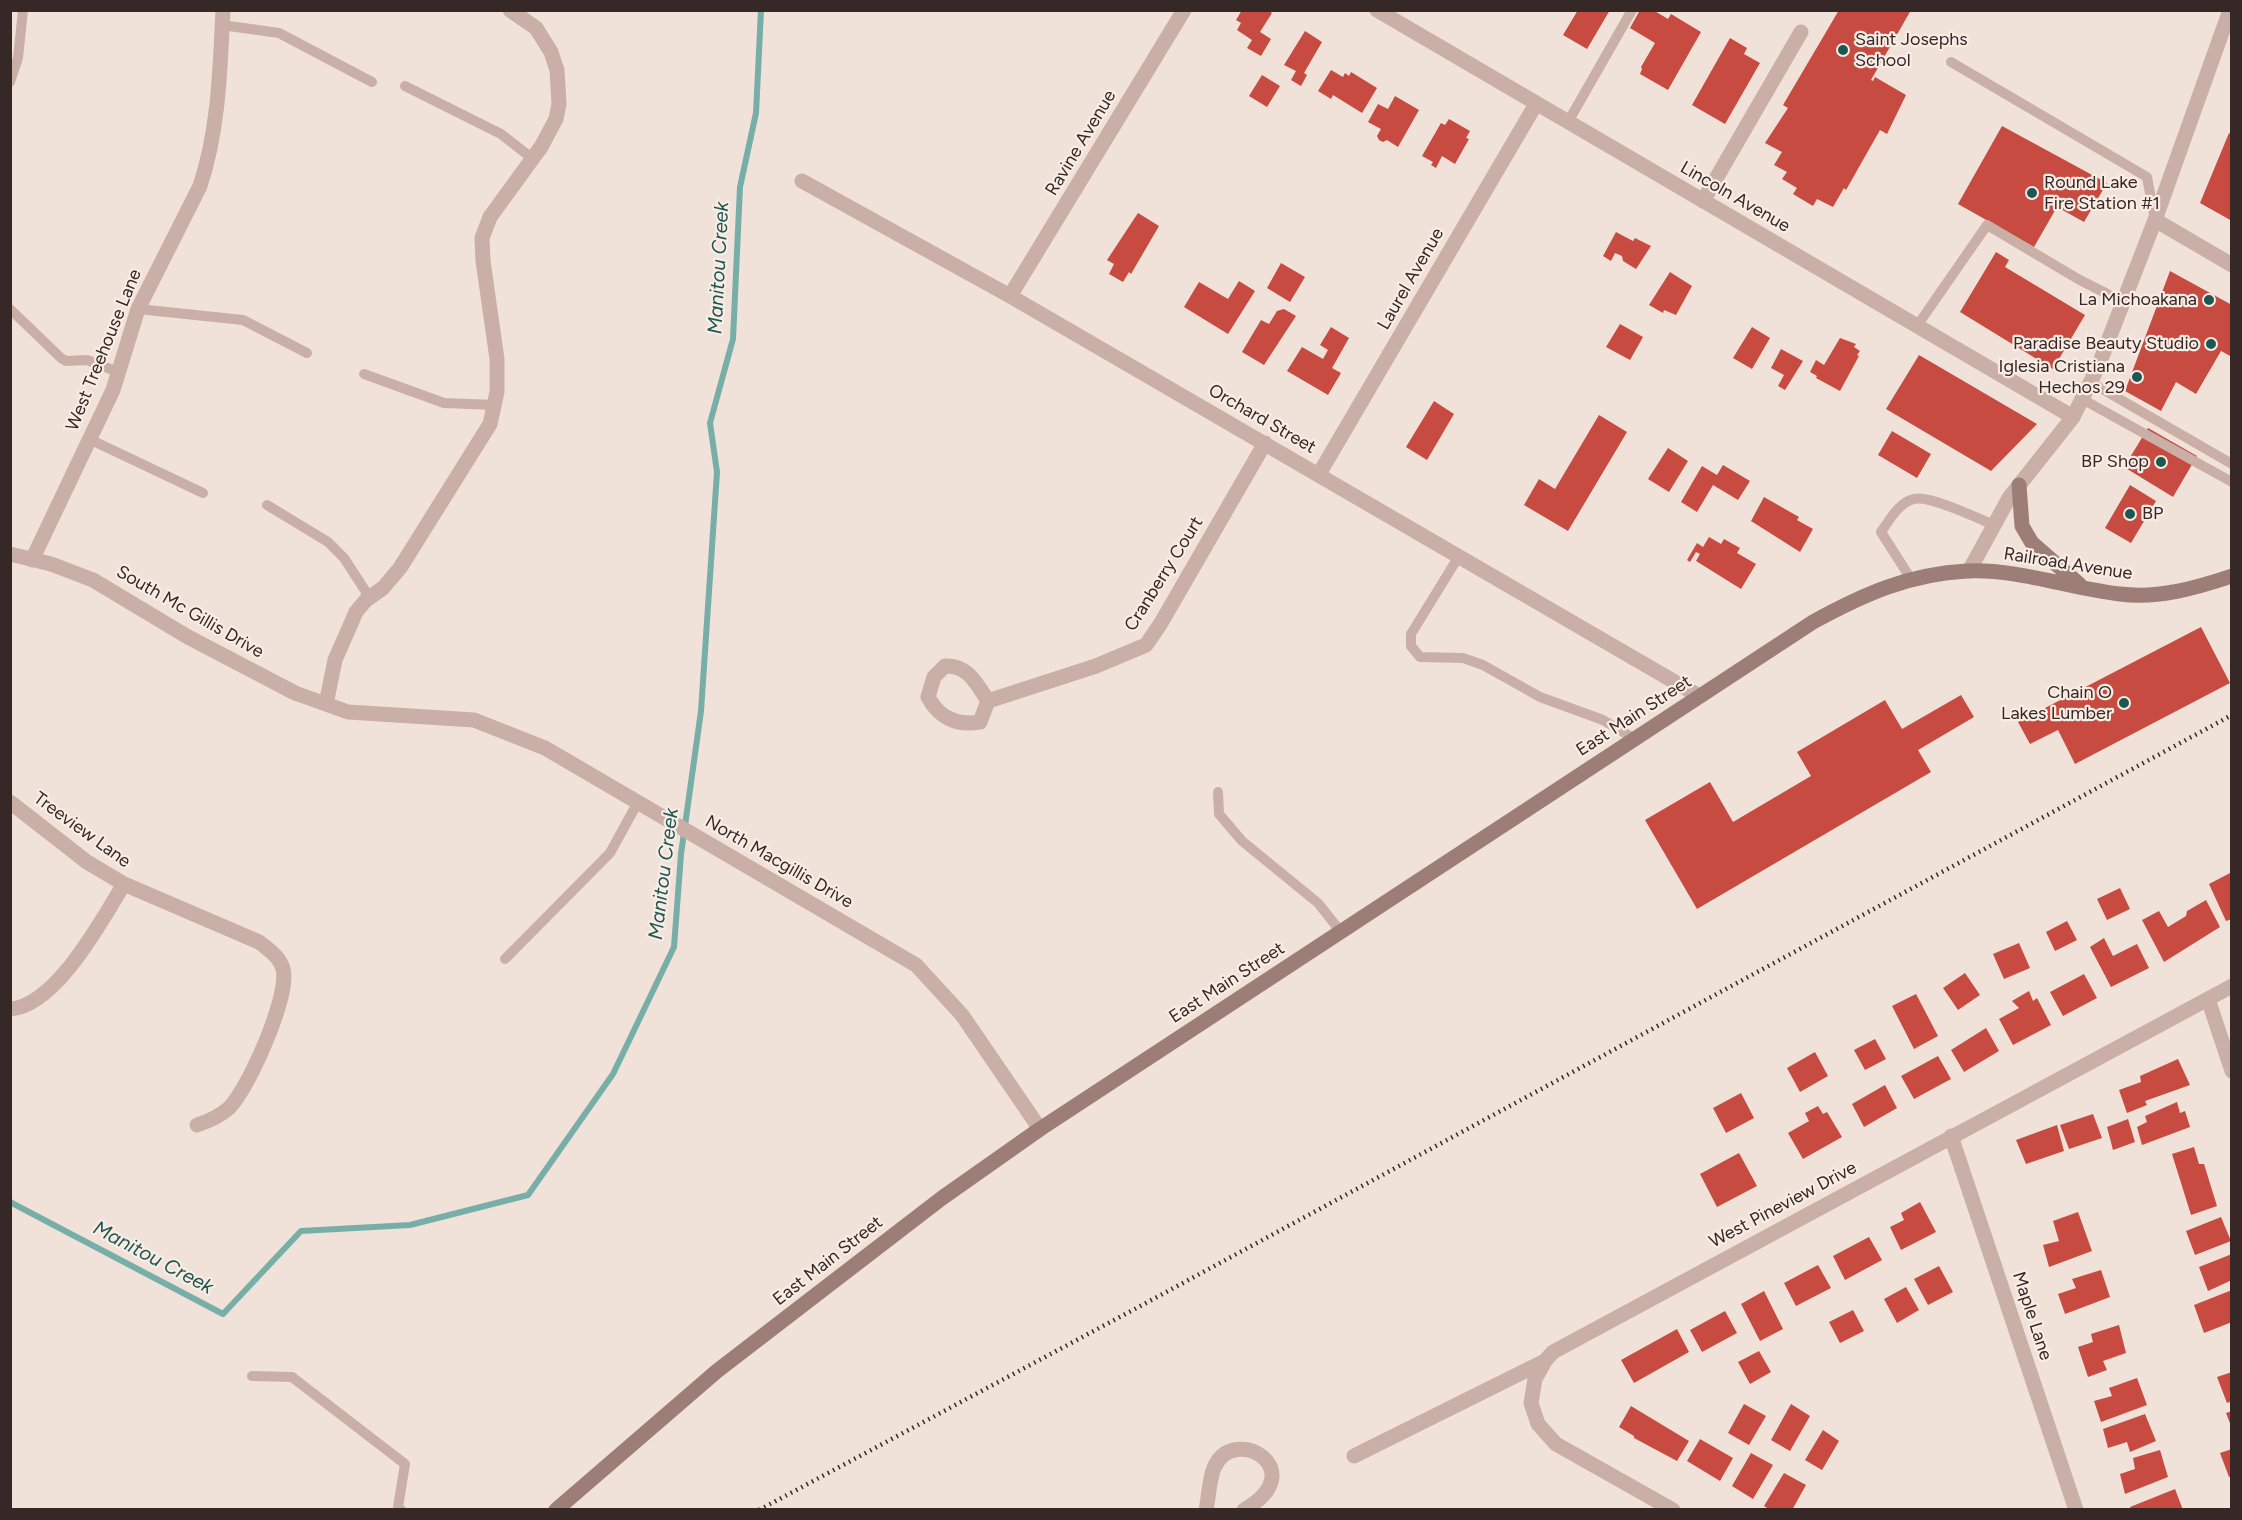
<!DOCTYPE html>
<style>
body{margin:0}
#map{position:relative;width:2242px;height:1520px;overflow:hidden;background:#f1e2d9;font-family:Figtree,sans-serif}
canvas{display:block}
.frame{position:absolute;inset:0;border:12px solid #352826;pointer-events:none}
</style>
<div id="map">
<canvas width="2242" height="1520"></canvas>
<div class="frame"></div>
</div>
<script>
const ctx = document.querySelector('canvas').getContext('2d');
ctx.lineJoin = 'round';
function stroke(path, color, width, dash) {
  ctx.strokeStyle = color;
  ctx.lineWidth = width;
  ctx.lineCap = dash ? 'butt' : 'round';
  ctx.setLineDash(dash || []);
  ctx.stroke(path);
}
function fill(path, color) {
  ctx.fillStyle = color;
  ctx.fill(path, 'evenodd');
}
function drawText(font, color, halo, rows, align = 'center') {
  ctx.font = font + ' Figtree,sans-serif';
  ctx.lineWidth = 4.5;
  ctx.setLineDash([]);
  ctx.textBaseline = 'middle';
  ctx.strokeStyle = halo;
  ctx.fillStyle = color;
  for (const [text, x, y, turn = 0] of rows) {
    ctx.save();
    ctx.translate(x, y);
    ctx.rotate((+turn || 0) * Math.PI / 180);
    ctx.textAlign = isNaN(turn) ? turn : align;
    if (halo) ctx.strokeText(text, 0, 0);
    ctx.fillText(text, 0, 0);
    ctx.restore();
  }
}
stroke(new Path2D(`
 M 10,1202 L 223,1314 L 301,1231 L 410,1225 L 528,1195 L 613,1074 L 674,947 L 681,854 L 701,711 L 717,472 L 710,423 L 733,339 L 740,187 L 756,113 L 761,10`), '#77afa8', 6);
fill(new Path2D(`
 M 1242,10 L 1267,10 L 1272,13 L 1260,32 L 1271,39 L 1261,56 L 1247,48 L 1252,40 L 1237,30 L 1241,23 L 1236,20 Z
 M 1578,10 L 1610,10 L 1587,49 L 1563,35 Z
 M 1640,10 L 1653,10 L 1668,19 L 1671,14 L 1701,32 L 1668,90 L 1640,74 L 1642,69 L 1641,67 L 1655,43 L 1630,28 Z
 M 1839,10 L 1911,10 L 1871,80 L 1873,81 L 1875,77 L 1906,95 L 1887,134 L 1880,130 L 1846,190 L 1844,188 L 1833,207 L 1817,199 L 1813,206 L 1793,194 L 1797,188 L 1782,179 L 1787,172 L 1774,165 L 1782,152 L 1765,143 L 1788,108 L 1783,105 Z
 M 1305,31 L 1322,42 L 1304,73 L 1307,75 L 1301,86 L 1291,80 L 1296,71 L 1284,65 Z
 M 1730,38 L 1747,48 L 1744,54 L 1760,63 L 1725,124 L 1692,105 Z
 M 1331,70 L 1343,77 L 1345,73 L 1349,76 L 1351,72 L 1377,88 L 1362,113 L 1333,95 L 1331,99 L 1318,91 Z
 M 1262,75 L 1280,86 L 1267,107 L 1249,96 Z
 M 1395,96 L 1419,110 L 1398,147 L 1387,140 L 1383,142 L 1379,140 L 1377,136 L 1381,129 L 1368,122 L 1378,104 L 1388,109 Z
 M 1449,119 L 1470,131 L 1466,138 L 1469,139 L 1455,164 L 1442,156 L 1436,168 L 1431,165 L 1433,162 L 1422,156 L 1441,123 L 1445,125 Z
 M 2002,126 L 2107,183 L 2084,222 L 2057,207 L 2034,247 L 1958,204 Z
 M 2229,133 L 2232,135 L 2232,221 L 2200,203 Z
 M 1138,213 L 1159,226 L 1131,274 L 1129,272 L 1123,282 L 1109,274 L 1114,264 L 1107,260 Z
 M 1616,232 L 1633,241 L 1635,238 L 1651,246 L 1636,269 L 1623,261 L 1622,256 L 1615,253 L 1611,261 L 1603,256 Z
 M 1996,252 L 2009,260 L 2005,267 L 2085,315 L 2053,369 L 1960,312 Z
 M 1281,263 L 1305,277 L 1290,302 L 1267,288 Z
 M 2170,271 L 2232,305 L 2232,357 L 2221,351 L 2196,394 L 2176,382 L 2161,411 L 2125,391 Z
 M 1670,272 L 1692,286 L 1676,315 L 1664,310 L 1663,313 L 1649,305 Z
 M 1239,281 L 1255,291 L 1228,334 L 1184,307 L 1199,282 L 1228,299 Z
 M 1284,309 L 1296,316 L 1264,365 L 1242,352 L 1261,320 L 1269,324 L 1277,311 Z
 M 1620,324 L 1643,337 L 1630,360 L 1606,347 Z
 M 1331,327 L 1349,338 L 1332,368 L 1341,373 L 1328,395 L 1287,371 L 1302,347 L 1323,359 L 1328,350 L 1320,345 Z
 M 1752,327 L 1770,338 L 1752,369 L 1733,358 Z
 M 1840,338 L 1856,344 L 1854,347 L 1860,351 L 1857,355 L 1859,356 L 1840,391 L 1816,378 L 1817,376 L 1810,372 L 1816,360 L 1824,365 Z
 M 1781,349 L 1803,361 L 1785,390 L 1778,386 L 1784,375 L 1771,368 Z
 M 1919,355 L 2037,424 L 1991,471 L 1886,409 Z
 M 1434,401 L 1454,414 L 1427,460 L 1406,447 Z
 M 1599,415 L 1627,432 L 1568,531 L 1524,505 L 1539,479 L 1555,489 Z
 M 2148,428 L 2197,456 L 2173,497 L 2124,467 Z
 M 1892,431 L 1931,454 L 1917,478 L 1878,455 Z
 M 1668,448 L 1688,461 L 1669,492 L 1648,479 Z
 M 1723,465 L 1750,481 L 1738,500 L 1713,485 L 1697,512 L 1681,502 L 1702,466 L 1717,475 Z
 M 2130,485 L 2156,501 L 2131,543 L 2105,528 Z
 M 1764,497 L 1799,517 L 1797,520 L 1813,529 L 1800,552 L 1751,521 Z
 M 1709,537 L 1721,544 L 1724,539 L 1740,548 L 1737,553 L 1756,564 L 1741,589 L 1696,561 L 1700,554 L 1696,552 L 1690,562 L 1687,560 L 1697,543 L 1703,547 Z
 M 2201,627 L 2230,683 L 2075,764 L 2058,730 L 2030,744 L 2018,722 Z
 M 1961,695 L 1974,717 L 1918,750 L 1931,772 L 1697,909 L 1645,820 L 1710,782 L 1733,822 L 1811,776 L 1797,752 L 1885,700 L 1902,729 Z
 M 2232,872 L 2232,919 L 2226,921 L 2209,884 Z
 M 2120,888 L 2130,909 L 2107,920 L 2097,899 Z
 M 2206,900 L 2220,927 L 2164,962 L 2142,920 L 2159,911 L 2168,927 L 2186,916 L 2187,911 Z
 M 2067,921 L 2077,940 L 2055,951 L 2046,932 Z
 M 2104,938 L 2113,956 L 2137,944 L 2149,968 L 2111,987 L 2090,947 Z
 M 2019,943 L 2030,968 L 2004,979 L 1993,954 Z
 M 1965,973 L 1980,995 L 1958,1010 L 1943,988 Z
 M 2084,974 L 2097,998 L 2063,1016 L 2050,992 Z
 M 2029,991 L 2033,1001 L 2037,998 L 2051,1025 L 2013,1045 L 1999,1019 L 2019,1008 L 2012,1001 Z
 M 1916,994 L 1938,1036 L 1914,1049 L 1892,1006 Z
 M 1986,1028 L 1999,1051 L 1964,1072 L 1951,1050 Z
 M 1875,1039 L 1886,1059 L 1865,1070 L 1854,1050 Z
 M 1815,1052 L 1828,1076 L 1800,1092 L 1787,1068 Z
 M 1938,1056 L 1951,1079 L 1914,1099 L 1901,1076 Z
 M 2178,1059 L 2190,1085 L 2145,1101 L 2147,1105 L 2127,1113 L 2119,1090 L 2141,1082 L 2140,1076 Z
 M 1885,1085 L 1897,1108 L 1864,1127 L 1852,1104 Z
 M 1741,1093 L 1754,1118 L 1726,1133 L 1713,1108 Z
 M 2177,1102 L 2180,1113 L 2185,1111 L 2190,1127 L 2142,1145 L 2137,1127 L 2147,1122 L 2145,1116 Z
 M 1818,1106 L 1823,1114 L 1827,1112 L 1842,1137 L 1803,1159 L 1788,1133 L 1809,1121 L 1805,1113 Z
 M 2093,1114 L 2102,1138 L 2069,1149 L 2060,1125 Z
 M 2128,1119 L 2135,1142 L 2113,1150 L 2107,1127 Z
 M 2057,1125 L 2064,1151 L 2026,1164 L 2016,1140 Z
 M 2194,1147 L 2199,1164 L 2204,1164 L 2217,1206 L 2191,1215 L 2172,1154 Z
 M 1739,1153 L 1757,1186 L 1717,1207 L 1700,1174 Z
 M 1920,1202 L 1936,1232 L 1901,1250 L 1890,1227 L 1904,1220 L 1901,1213 Z
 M 2078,1212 L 2092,1251 L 2049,1267 L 2043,1245 L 2059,1241 L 2053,1221 Z
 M 2221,1217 L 2231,1241 L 2195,1255 L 2186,1231 Z
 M 1869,1237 L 1882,1260 L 1845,1280 L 1833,1256 Z
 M 2232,1254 L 2232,1280 L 2208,1291 L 2199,1267 Z
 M 1818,1265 L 1831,1288 L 1796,1306 L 1784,1283 Z
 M 1939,1266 L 1953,1292 L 1928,1305 L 1914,1279 Z
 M 2101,1270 L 2110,1297 L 2065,1314 L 2058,1294 L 2076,1288 L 2072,1279 Z
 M 1906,1287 L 1919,1310 L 1897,1323 L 1884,1299 Z
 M 2232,1290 L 2232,1322 L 2204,1333 L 2194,1305 Z
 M 1764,1291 L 1783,1329 L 1760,1341 L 1741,1304 Z
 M 1853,1310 L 1864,1331 L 1840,1343 L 1829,1322 Z
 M 1725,1311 L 1737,1333 L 1702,1352 L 1690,1330 Z
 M 2119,1325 L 2126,1353 L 2103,1361 L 2107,1370 L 2088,1377 L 2078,1347 L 2093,1342 L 2091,1334 Z
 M 1677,1329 L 1689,1352 L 1634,1383 L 1621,1360 Z
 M 1759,1351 L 1771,1372 L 1750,1384 L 1738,1362 Z
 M 2232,1372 L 2232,1401 L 2227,1403 L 2217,1377 Z
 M 2137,1378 L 2147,1405 L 2101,1422 L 2094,1401 L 2112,1396 L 2109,1388 Z
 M 1744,1404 L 1766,1416 L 1749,1445 L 1728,1433 Z
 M 1791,1404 L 1810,1416 L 1790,1451 L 1771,1440 Z
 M 1631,1406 L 1689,1441 L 1677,1461 L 1634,1438 L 1634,1436 L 1619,1427 Z
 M 2232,1411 L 2232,1426 L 2231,1426 L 2226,1413 Z
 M 2145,1414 L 2156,1441 L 2130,1452 L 2127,1442 L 2108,1448 L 2103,1429 Z
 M 1823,1430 L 1839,1441 L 1822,1470 L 1805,1460 Z
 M 1700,1439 L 1733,1458 L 1720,1481 L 1687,1461 Z
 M 2232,1449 L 2232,1476 L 2229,1477 L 2220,1453 Z
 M 2160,1450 L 2168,1477 L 2125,1494 L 2120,1474 L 2135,1469 L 2133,1458 Z
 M 1751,1453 L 1773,1465 L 1753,1499 L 1732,1486 Z
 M 1784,1473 L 1806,1485 L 1792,1510 L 1770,1510 L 1764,1506 Z
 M 2175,1489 L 2183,1510 L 2131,1510 L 2130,1507 Z`), '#c74b41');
stroke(new Path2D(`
 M 222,25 L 279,33 L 372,82
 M 1951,62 L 2147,177 L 2155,220
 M 10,82 L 18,58 L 23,10
 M 405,86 L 501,134 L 533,159
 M 1568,122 L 1632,10
 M 10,309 L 61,358 L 66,361 L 87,360 L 118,372
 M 138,309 L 243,320 L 307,353
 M 1917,326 L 1987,225 L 2078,279 L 2123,302
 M 364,374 L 444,403 L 495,405
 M 2090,382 L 2232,464
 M 2082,399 L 2232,482
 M 89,439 L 203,493
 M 267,505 L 328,542 L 344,558 L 370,598
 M 1459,556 L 1411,634 L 1411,646 L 1420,657 L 1463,658 L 1483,665 L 1540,697 L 1603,720 L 1635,739
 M 1911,579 L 1881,532 C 1889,521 1899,502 1914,499 C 1930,495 1977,518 1994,525
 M 1218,792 L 1219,814 L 1242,841 L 1318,903 L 1341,932
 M 505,959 L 610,853 L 638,802
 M 252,1376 L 292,1377 L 405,1464 L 398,1507 L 401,1510`), '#c9afa5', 10);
stroke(new Path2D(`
 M 1377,10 L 2073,417
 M 802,181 L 1010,296 L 1699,696
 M 1703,201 L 1801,32
 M 1010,296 L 1184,10
 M 1319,474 L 1536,104
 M 10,554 L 51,564 L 93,580 L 188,637 L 295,693 L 348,712 L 474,720 L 545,748 L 916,965 L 962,1015 L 1040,1129
 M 32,560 L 113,390 L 138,309 L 200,186 C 219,129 220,69 223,10
 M 945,666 C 968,665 976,683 988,701 L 980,722 C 957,726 939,718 928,697 L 934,677 Z
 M 988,701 L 1096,666 L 1146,645 L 1161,623 L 1265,443
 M 326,704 L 335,660 L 356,612 L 366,600 L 383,588 L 400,568 L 490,424 L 497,392 L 497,359 L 483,261 L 482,238 L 490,217 L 541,147 L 556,119 L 559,104 L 557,70 L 551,52 L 536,28 L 510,10
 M 10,802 L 87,862 L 124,884 L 259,942 C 268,949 280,957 283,969 C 290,995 249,1088 229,1108 C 220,1116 209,1121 197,1125
 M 2208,999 L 2232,1071
 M 10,1009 C 56,1006 102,920 124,884
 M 1951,1136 L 2076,1510
 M 1545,1361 L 1535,1379 L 1531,1403 L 1538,1424 L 1556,1444 L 1673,1510
 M 1354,1456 L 1545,1361 L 1553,1352 L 2232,986
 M 1206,1510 C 1209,1496 1209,1480 1214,1468 C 1233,1422 1314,1470 1244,1510`), '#c9afa5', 15);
stroke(new Path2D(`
 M 2155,220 L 2232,265
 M 1969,571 L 2009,498 L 2073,417 L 2098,367 L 2155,220 L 2230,10`), '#c9afa5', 15);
stroke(new Path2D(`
 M 2019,485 L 2022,526 L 2032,543 L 2080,585
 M 556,1510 L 717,1371 L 942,1198 L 1040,1129 L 1813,622 C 1864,594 1909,574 1967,571 C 2020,569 2068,588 2120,594 C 2158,599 2196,588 2232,576`), '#9d7e76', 15);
stroke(new Path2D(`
 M 759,1510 L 1146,1303 L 2232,715`), '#352826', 4.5, [1.5, 4.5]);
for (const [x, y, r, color] of [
 [1843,50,6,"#1c5750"],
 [2032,193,6,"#1c5750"],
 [2209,300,6,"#1c5750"],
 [2211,344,6,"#1c5750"],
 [2137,377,6,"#1c5750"],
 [2161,462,6,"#1c5750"],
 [2130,514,6,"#1c5750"],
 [2124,703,6,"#1c5750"]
]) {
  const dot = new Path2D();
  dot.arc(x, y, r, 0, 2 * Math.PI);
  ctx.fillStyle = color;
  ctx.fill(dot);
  stroke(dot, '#f9ece5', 2);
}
drawText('18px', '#352826', '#f9ece5', [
 ["Saint Josephs",1855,40,"left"],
 ["School",1855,61,"left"],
 ["Round Lake",2044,183,"left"],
 ["Fire Station #1",2044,204,"left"],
 ["La Michoakana",2197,300],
 ["Paradise Beauty Studio",2199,344],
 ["Iglesia Cristiana",2125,367],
 ["Hechos 29",2125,388],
 ["BP Shop",2149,462],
 ["BP",2142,514,"left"],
 ["Chain O",2112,693],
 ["Lakes Lumber",2112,714]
], 'right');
drawText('18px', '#352826', '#f9ece5', [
 ["Ravine Avenue",1081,143,-59],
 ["Lincoln Avenue",1735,197,30],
 ["Laurel Avenue",1411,279,-60],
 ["West Treehouse Lane",104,350,-68],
 ["Orchard Street",1262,419,30],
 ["Railroad Avenue",2068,564,9],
 ["Cranberry Court",1164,574,-58],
 ["South Mc Gillis Drive",190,612,30],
 ["East Main Street",1634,716,-33],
 ["Treeview Lane",82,830,36],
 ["North Macgillis Drive",779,862,30],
 ["East Main Street",1227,983,-33],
 ["West Pineview Drive",1783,1205,-28],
 ["East Main Street",828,1261,-38],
 ["Maple Lane",2032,1316,72]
]);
drawText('italic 20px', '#1c5750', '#f9ece5', [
 ["Manitou Creek",719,268,-87],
 ["Manitou Creek",664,874,-83],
 ["Manitou Creek",153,1258,28]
]);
</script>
